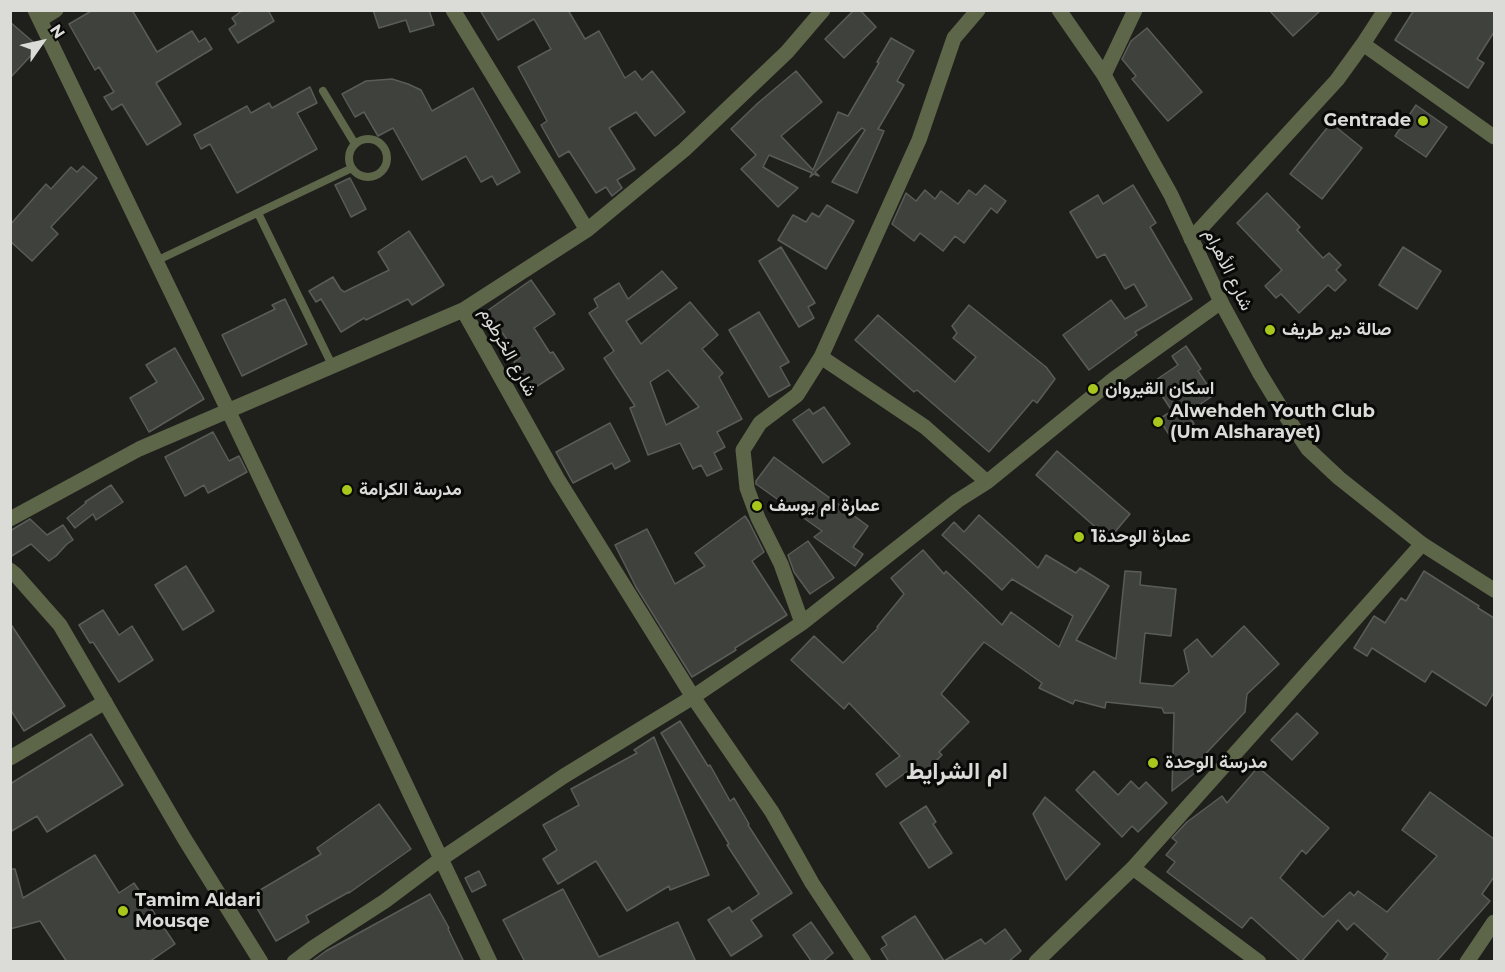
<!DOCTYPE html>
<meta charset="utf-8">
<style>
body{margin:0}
#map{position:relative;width:1505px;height:972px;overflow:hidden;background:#1f201c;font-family:Montserrat,sans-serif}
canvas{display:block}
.frame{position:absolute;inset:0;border:12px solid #dbdcd8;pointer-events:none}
.north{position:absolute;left:12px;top:12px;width:60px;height:60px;-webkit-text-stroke:4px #090a08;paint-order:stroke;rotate:56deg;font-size:16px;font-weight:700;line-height:24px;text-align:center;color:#dbdcd8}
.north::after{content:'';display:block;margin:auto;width:21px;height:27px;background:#dbdcd8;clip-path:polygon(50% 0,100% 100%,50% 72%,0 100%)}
</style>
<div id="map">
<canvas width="1505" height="972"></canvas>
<div class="frame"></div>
<div class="north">N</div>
</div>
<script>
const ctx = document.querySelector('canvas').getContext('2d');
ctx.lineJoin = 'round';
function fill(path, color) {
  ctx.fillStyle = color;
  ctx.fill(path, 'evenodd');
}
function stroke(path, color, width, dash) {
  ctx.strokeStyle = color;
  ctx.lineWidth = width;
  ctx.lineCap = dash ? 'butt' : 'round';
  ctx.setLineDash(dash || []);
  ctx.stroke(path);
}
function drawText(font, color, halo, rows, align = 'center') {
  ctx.font = font + ' Montserrat,Vazirmatn,sans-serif';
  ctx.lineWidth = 6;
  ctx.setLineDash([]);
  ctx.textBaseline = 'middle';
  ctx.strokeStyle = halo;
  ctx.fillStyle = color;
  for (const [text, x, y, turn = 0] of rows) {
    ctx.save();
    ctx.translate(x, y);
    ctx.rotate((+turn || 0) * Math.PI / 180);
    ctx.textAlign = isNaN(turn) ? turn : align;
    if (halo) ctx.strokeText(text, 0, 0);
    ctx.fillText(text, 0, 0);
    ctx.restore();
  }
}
const building = new Path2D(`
 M 93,10 L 132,10 L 157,52 L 192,31 L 199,42 L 205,38 L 212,49 L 156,83 L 181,124 L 147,145 L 122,104 L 112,110 L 104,97 L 114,92 L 99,67 L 95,70 L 69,24 Z
 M 243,10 L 268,10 L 274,21 L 238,43 L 229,29 L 236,24 L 232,18 Z
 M 373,10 L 429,10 L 434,25 L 410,32 L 406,20 L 379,28 Z
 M 480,10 L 568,10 L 585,39 L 599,31 L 625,78 L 635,71 L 642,80 L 652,71 L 685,112 L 655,136 L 636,112 L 609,128 L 635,169 L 617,180 L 622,188 L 612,196 L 606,187 L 596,193 L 569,151 L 559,157 L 541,125 L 547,121 L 518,67 L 551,49 L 534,19 L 498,40 Z
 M 854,10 L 860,10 L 876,27 L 844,58 L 825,39 Z
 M 1269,10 L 1321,10 L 1293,36 Z
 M 1414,10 L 1494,10 L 1494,32 L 1477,59 L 1484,63 L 1468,88 L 1395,40 Z
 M 10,22 L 39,47 L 10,78 Z
 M 1147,28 L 1202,92 L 1168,121 L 1132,79 L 1136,76 L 1122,59 L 1131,41 Z
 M 891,38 L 914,51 L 897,81 L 904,85 L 878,129 L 884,131 L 857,193 L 832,182 L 865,130 L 862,128 L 815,172 L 819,176 L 814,174 L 810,177 L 812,173 L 769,155 L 763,167 L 798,188 L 778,207 L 741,169 L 756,155 L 731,129 L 758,103 L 796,71 L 822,102 L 781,136 L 813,170 L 838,112 L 848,116 L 879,63 L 877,62 Z
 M 392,79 L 408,84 L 421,90 L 432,111 L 473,88 L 520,172 L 497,185 L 492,176 L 481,182 L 466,156 L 422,180 L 393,128 L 378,136 L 364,112 L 355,117 L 342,94 L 366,81 Z
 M 310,87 L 317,103 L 297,113 L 317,149 L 237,193 L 210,144 L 201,149 L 194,135 L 247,106 L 251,113 L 269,103 L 272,108 Z
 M 1416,105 L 1447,127 L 1426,157 L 1395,136 Z
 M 1331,123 L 1362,148 L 1322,199 L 1290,174 Z
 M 83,166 L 97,178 L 51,227 L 58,234 L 32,261 L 10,241 L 10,225 L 46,184 L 51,189 L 71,167 L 77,172 Z
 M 350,178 L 366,209 L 351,217 L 335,185 Z
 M 985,185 L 1006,201 L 997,213 L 991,208 L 964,243 L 955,236 L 943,251 L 920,233 L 914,241 L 892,224 L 906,193 L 916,201 L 925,190 L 935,199 L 941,191 L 958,204 L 969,190 L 976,195 Z
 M 1133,185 L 1156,223 L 1150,227 L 1192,299 L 1135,332 L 1137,335 L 1089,370 L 1063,335 L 1111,300 L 1125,319 L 1147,306 L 1134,284 L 1125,289 L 1105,254 L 1097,258 L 1070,212 L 1098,195 L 1103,204 Z
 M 1267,193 L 1300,227 L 1297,230 L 1323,258 L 1329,253 L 1341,265 L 1336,270 L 1346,280 L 1335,291 L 1328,285 L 1299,313 L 1281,294 L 1276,298 L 1265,286 L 1282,270 L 1237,223 Z
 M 827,205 L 854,221 L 826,269 L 778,240 L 793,215 L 806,222 L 812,213 L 819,217 Z
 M 409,231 L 444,285 L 412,305 L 408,299 L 366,320 L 364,318 L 341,332 L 321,299 L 316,302 L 309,291 L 333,277 L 341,290 L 342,290 L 344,292 L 389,270 L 378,252 Z
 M 781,247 L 815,303 L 808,307 L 814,318 L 799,327 L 759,261 Z
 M 1403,247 L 1441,271 L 1417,309 L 1379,285 Z
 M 662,271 L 677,288 L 626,321 L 641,344 L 690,302 L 718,335 L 702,349 L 723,373 L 719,377 L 742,419 L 717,432 L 725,447 L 714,453 L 722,469 L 707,476 L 701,465 L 693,469 L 680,443 L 648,455 L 630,408 L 635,406 L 604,358 L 614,351 L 589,313 L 598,307 L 594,299 L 619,283 L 628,299 ZM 668,370 L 699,407 L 666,425 L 650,382 Z
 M 531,280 L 555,314 L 534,328 L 550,353 L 553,352 L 564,369 L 531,390 L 514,362 L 520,358 L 487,311 Z
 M 285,299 L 307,344 L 242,376 L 222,335 L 275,309 L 272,305 Z
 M 969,305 L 1046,367 L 1055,379 L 1037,403 L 1033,400 L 989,452 L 917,390 L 914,392 L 855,340 L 878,315 L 955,382 L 976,357 L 953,338 L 957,333 L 952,326 Z
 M 759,312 L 789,362 L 780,367 L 790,385 L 769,397 L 729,330 Z
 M 1186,346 L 1201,369 L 1198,371 L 1214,395 L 1187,413 L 1194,424 L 1172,439 L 1159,419 L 1172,411 L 1153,382 L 1178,365 L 1172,356 Z
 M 175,348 L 204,399 L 149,432 L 130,398 L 157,382 L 146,365 Z
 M 824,407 L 850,444 L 823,463 L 793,420 L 809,409 L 813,414 Z
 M 610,423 L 630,461 L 615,469 L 612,463 L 573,483 L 556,452 Z
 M 213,432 L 229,461 L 239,456 L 247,472 L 208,493 L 204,485 L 185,496 L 165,457 Z
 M 1057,451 L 1130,514 L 1109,539 L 1036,475 Z
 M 774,457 L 868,526 L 853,547 L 863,554 L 855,566 L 814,537 L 822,531 L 756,484 L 756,481 Z
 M 111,485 L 123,502 L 96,520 L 93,514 L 75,528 L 67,518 L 86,503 L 85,502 Z
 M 979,515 L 1038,568 L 1046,555 L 1076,573 L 1080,568 L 1109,586 L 1076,640 L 1116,659 L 1125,571 L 1141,572 L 1140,585 L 1176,589 L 1171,636 L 1145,633 L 1140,683 L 1173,686 L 1189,672 L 1184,650 L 1197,639 L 1212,657 L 1244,626 L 1279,664 L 1247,694 L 1245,712 L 1197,763 L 1201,768 L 1172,791 L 1174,713 L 1164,713 L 1162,708 L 1106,702 L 1105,708 L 1075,700 L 1073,704 L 1039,688 L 1042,683 L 984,642 L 941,694 L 969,722 L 939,752 L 942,755 L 920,777 L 912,768 L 886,787 L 876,774 L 900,756 L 849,703 L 844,709 L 791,660 L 814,636 L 843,663 L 878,628 L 877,627 L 904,594 L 891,578 L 923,550 L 944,574 L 946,571 L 1002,625 L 1011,612 L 1059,647 L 1073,616 L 1012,579 L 1002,590 L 942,535 L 954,522 L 964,532 Z
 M 745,516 L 749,522 L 764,552 L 752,561 L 787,615 L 735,648 L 736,650 L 692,677 L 636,587 L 615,545 L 647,529 L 675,584 L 705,566 L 695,553 Z
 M 30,519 L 47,535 L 63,525 L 73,540 L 67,544 L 56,556 L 49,561 L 31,544 L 10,557 L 10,531 Z
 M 808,541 L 834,578 L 810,594 L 794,572 L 788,555 Z
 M 186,566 L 214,611 L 183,630 L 155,585 Z
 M 1424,571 L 1479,606 L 1478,608 L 1494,618 L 1494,692 L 1486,706 L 1432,671 L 1425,682 L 1372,648 L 1367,656 L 1354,648 L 1374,616 L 1385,623 L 1401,598 L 1406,601 Z
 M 103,610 L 119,635 L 132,626 L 153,660 L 119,682 L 93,642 L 90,643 L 79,625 Z
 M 10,623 L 65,706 L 24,731 L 10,709 Z
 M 1297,713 L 1318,733 L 1292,760 L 1271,740 Z
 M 680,721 L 708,766 L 710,765 L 730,801 L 734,798 L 749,824 L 748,825 L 792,893 L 751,920 L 762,936 L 731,956 L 708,920 L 729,907 L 732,912 L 759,894 L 727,845 L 729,844 L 661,733 Z
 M 91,734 L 123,785 L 47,832 L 37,816 L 10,832 L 10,784 Z
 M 654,737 L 709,875 L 670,890 L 669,886 L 627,911 L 596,861 L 558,884 L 543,859 L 557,850 L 543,825 L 579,805 L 571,789 L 637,753 L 634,750 Z
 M 1258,767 L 1329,828 L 1306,854 L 1302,850 L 1280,878 L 1323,917 L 1350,892 L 1354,896 L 1358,891 L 1387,912 L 1437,856 L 1402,830 L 1430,792 L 1494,839 L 1494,877 L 1482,894 L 1490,901 L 1436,962 L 1382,962 L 1388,954 L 1354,923 L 1347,930 L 1338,920 L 1301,962 L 1251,917 L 1242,928 L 1167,872 L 1175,862 L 1166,855 L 1177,842 L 1172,838 L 1187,822 L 1222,796 L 1227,803 Z
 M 1094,771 L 1118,795 L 1131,781 L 1139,789 L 1146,782 L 1167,803 L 1138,832 L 1132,826 L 1122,837 L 1076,790 Z
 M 1045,797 L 1100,844 L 1066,880 L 1033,814 Z
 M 379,804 L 411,849 L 349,893 L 349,892 L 306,916 L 309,922 L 276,941 L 250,896 L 321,854 L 317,848 Z
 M 926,806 L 936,822 L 933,824 L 952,853 L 929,868 L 900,823 Z
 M 95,855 L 119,893 L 134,883 L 175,944 L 149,962 L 67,962 L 40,921 L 10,929 L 10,869 L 15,869 L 23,898 Z
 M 479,871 L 486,885 L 472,892 L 465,878 Z
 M 563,889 L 599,957 L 678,922 L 696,962 L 525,962 L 503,920 Z
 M 430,894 L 449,928 L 448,929 L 464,962 L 311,962 L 326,951 Z
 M 915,916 L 944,961 L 981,939 L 985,944 L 1005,929 L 1021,951 L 1008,962 L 889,962 L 881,949 L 887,945 L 882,937 Z
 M 811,922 L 833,953 L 822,962 L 812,962 L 793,935 Z`);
fill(building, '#3f413c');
stroke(building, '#5a5c57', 1.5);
stroke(new Path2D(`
 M 323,91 L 355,144
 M349 158a19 19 0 1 1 38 0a19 19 0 1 1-38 0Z
 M 258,213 L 332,365
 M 156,261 L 352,168`), '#5e664a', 8);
stroke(new Path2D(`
 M 35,10 L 228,410 L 490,962
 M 453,10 L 587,230
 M 1385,10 L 1363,44 L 1494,137
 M 40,20 L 56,10
 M 1104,75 L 1135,10
 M 1191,239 L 1337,80 L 1363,44
 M 463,310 L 557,478 L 693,697 L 772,812 L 812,883 L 864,962
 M 821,357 L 925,427 L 987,482
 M 10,519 L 139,449 L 463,310 L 587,230 L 684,150 L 787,52 L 823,10
 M 802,623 L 781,564 L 758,518 L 747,488 L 743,450 L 760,423 L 797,395 L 821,357 L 919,140 L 954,38 L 978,10
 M 10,758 L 105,702
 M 1133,868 L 1259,962
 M 294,962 L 314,947 L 385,901 L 441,859 L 564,776 L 693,697 L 802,623 L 957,501 L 987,482 L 1115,378 L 1221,302
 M 1036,962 L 1133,868 L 1422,544`), '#5e664a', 15);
stroke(new Path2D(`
 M 1059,10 L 1104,75 L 1171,195 L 1221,302 L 1259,372 L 1284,413 L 1308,449 L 1339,478 L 1422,544 L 1494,590
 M 10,570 L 15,574 L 60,625 L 184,838 L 261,962
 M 1467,962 L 1494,922`), '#5e664a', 15);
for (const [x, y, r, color] of [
 [1423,121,6,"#a8c71c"],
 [1270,330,6,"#a8c71c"],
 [1093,389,6,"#a8c71c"],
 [1158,422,6,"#a8c71c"],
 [347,490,6,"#a8c71c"],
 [757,506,6,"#a8c71c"],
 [1079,537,6,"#a8c71c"],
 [1153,763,6,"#a8c71c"],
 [123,911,6,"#a8c71c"]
]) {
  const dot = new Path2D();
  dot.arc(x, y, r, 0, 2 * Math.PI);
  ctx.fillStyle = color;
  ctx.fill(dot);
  stroke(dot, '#090a08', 2);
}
drawText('bold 18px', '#dbdcd8', '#090a08', [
 ["Gentrade",1411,121,"right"],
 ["صالة دير طريف",1282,330],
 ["اسكان القيروان",1105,389],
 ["Alwehdeh Youth Club",1170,412],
 ["(Um Alsharayet)",1170,433],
 ["مدرسة الكرامة",359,490],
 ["عمارة ام يوسف",769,506],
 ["عمارة الوحدة1",1091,537],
 ["مدرسة الوحدة",1165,763],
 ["Tamim Aldari",135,901],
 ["Mousqe",135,922]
], 'left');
drawText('18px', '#dbdcd8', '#090a08', [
 ["شارع الأهرام",1228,270,64],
 ["شارع الخرطوم",508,352,61]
]);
drawText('bold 24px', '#dbdcd8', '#090a08', [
 ["ام الشرايط",957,772]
]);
</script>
